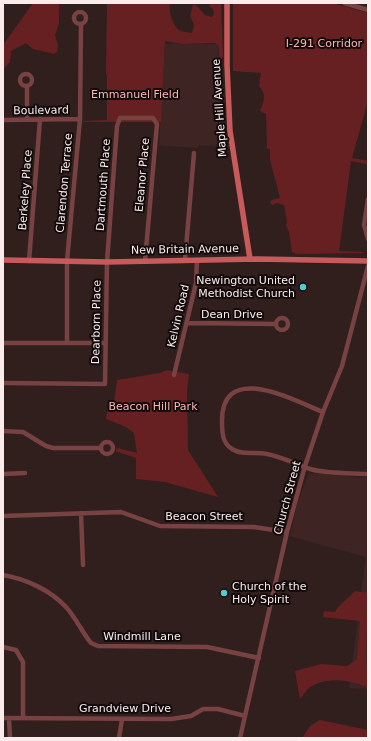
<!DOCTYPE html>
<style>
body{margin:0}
#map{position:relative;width:371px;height:741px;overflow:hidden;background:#311f1e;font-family:"DejaVu Sans",sans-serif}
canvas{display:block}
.frame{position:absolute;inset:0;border:4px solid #f9eceb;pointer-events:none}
</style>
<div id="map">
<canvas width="371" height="741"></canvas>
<div class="frame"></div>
</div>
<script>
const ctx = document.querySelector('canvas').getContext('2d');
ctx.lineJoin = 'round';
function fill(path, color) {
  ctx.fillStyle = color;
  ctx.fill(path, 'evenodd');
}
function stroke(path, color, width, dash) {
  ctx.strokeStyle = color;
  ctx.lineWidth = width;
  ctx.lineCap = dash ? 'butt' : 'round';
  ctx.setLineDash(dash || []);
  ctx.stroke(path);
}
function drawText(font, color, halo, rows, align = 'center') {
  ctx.font = font + ' "DejaVu Sans",sans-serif';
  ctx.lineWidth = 4;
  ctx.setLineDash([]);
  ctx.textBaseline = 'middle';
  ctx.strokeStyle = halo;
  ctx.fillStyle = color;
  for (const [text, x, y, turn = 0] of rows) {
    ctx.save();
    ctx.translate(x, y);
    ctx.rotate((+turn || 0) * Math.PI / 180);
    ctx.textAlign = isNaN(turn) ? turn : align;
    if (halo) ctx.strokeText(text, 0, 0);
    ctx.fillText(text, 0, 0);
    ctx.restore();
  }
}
fill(new Path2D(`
 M 165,44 L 221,44 L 221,49 L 218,49 L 219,86 L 225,145 L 198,146 L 197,148 L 159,145 Z
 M 309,473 L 368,478 L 368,689 L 349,688 L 366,557 L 290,536 L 297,504 Z`), '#3e2524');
fill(new Path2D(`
 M 33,3 L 59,3 L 59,23 L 55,35 L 58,45 L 57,52 L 54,54 L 33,49 L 26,43 L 11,51 L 10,62 L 3,69 L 3,45 Z
 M 107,3 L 170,3 C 168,10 173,26 179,30 C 182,32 188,32 192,33 L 194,25 L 190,16 L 193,5 L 195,4 L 205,15 L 211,17 L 214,15 L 213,9 L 210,7 L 209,3 L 221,3 L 223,56 L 221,59 L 219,58 L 219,46 L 215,43 L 182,44 L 165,41 L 161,122 L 83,122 L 83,121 L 107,120 L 107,76 L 106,73 Z
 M 233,3 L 332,3 L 368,13 L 368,101 L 352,158 L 368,161 L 367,164 L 351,161 L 339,251 L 364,252 L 363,253 L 297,254 L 292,252 L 289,232 L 286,225 L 287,222 L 284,205 L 277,203 L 272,205 L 270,202 L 272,200 L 280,198 L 270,160 L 270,149 L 267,149 L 266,114 L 260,111 C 264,100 267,95 259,86 L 261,73 L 233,71 Z
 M 167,370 L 189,374 L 187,390 L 188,450 L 218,497 L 165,482 L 136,479 L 136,458 L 115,451 L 118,448 L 137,453 L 134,433 L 126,427 L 106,419 L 108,408 L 114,403 L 117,380 L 160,373 Z
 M 355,591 L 368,593 L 366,662 L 368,662 L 368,687 C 350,680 328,676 310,687 C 306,690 303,696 300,699 L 295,671 L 321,664 L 347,666 L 357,659 L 360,621 L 323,617 L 324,611 L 335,612 C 340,603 348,599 355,591 Z
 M 320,720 L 368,730 L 368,738 L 302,738 L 310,726 Z`), '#662022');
stroke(new Path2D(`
 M 344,3 L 368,10
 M74 18a6 6 0 1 1 12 0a6 6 0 1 1-12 0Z
 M20 80a6 6 0 1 1 12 0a6 6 0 1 1-12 0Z
 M 27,86 L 27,119
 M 3,120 L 80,119
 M 368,199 L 364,225 L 368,239
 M 185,260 L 194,153
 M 29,261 L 40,119
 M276 324a6 6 0 1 1 12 0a6 6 0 1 1-12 0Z
 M 188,323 L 276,324
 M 3,343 L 105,343
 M 67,343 L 67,261 L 80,119 L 81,24
 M 174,375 L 196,283 L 197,260
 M 3,383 L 105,384 L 107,262 L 117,126 L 120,118 L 153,118 L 157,124 L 145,261
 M 323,412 C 293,400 222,361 222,421 C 222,431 222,443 232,449 C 243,456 255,451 267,454 C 282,457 296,464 310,469 C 328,474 350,473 368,474
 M 3,431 L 23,432 L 46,446 L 53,448 L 100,448
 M101 448a6 6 0 1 1 12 0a6 6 0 1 1-12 0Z
 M 3,474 L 25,473
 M 81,513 L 83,565
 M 3,516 L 121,512 L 160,526 L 254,527 L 287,532
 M 3,575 C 26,579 50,590 66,607 C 76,618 82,632 91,643 L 98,646 L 207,647 L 259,658
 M 3,647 L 16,650 L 23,662 L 23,718
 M 3,718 L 171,719 L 191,716 L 203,709 L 218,709 L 245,716
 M 9,718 L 10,738
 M 119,738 L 122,719
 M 240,738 L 287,532 L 305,466 L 323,412 L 342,366 L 368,266`), '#774241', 4.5);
stroke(new Path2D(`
 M 227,3 L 227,65 L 230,131 L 250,259
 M 3,260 L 107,262 L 257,259 L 368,261`), '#c75b5b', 5.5);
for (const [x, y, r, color] of [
 [303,287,4,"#51ccd5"],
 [224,593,4,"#51ccd5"]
]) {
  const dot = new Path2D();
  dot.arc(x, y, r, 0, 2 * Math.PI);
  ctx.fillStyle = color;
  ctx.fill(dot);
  stroke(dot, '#130b0b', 1.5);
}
drawText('11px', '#f9b5b2', '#130b0b', [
 ["I-291 Corridor",324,44],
 ["Emmanuel Field",135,95],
 ["Beacon Hill Park",153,407]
]);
drawText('11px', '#f9eceb', '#130b0b', [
 ["Maple Hill Avenue",220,108,-94],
 ["Boulevard",41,111,-1],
 ["Eleanor Place",143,175,-85],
 ["Clarendon Terrace",65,183,-85],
 ["Dartmouth Place",104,185,-86],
 ["Berkeley Place",26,190,-86],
 ["New Britain Avenue",185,250,-1],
 ["Dean Drive",232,315],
 ["Kelvin Road",179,316,-77],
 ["Dearborn Place",97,322,-89],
 ["Church Street",288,498,-75],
 ["Beacon Street",204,517],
 ["Windmill Lane",142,637],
 ["Grandview Drive",125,709]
]);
drawText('11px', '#f9eceb', '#130b0b', [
 ["Newington United",295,281],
 ["Methodist Church",295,294],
 ["Church of the",232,587,"left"],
 ["Holy Spirit",232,600,"left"]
], 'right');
</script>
